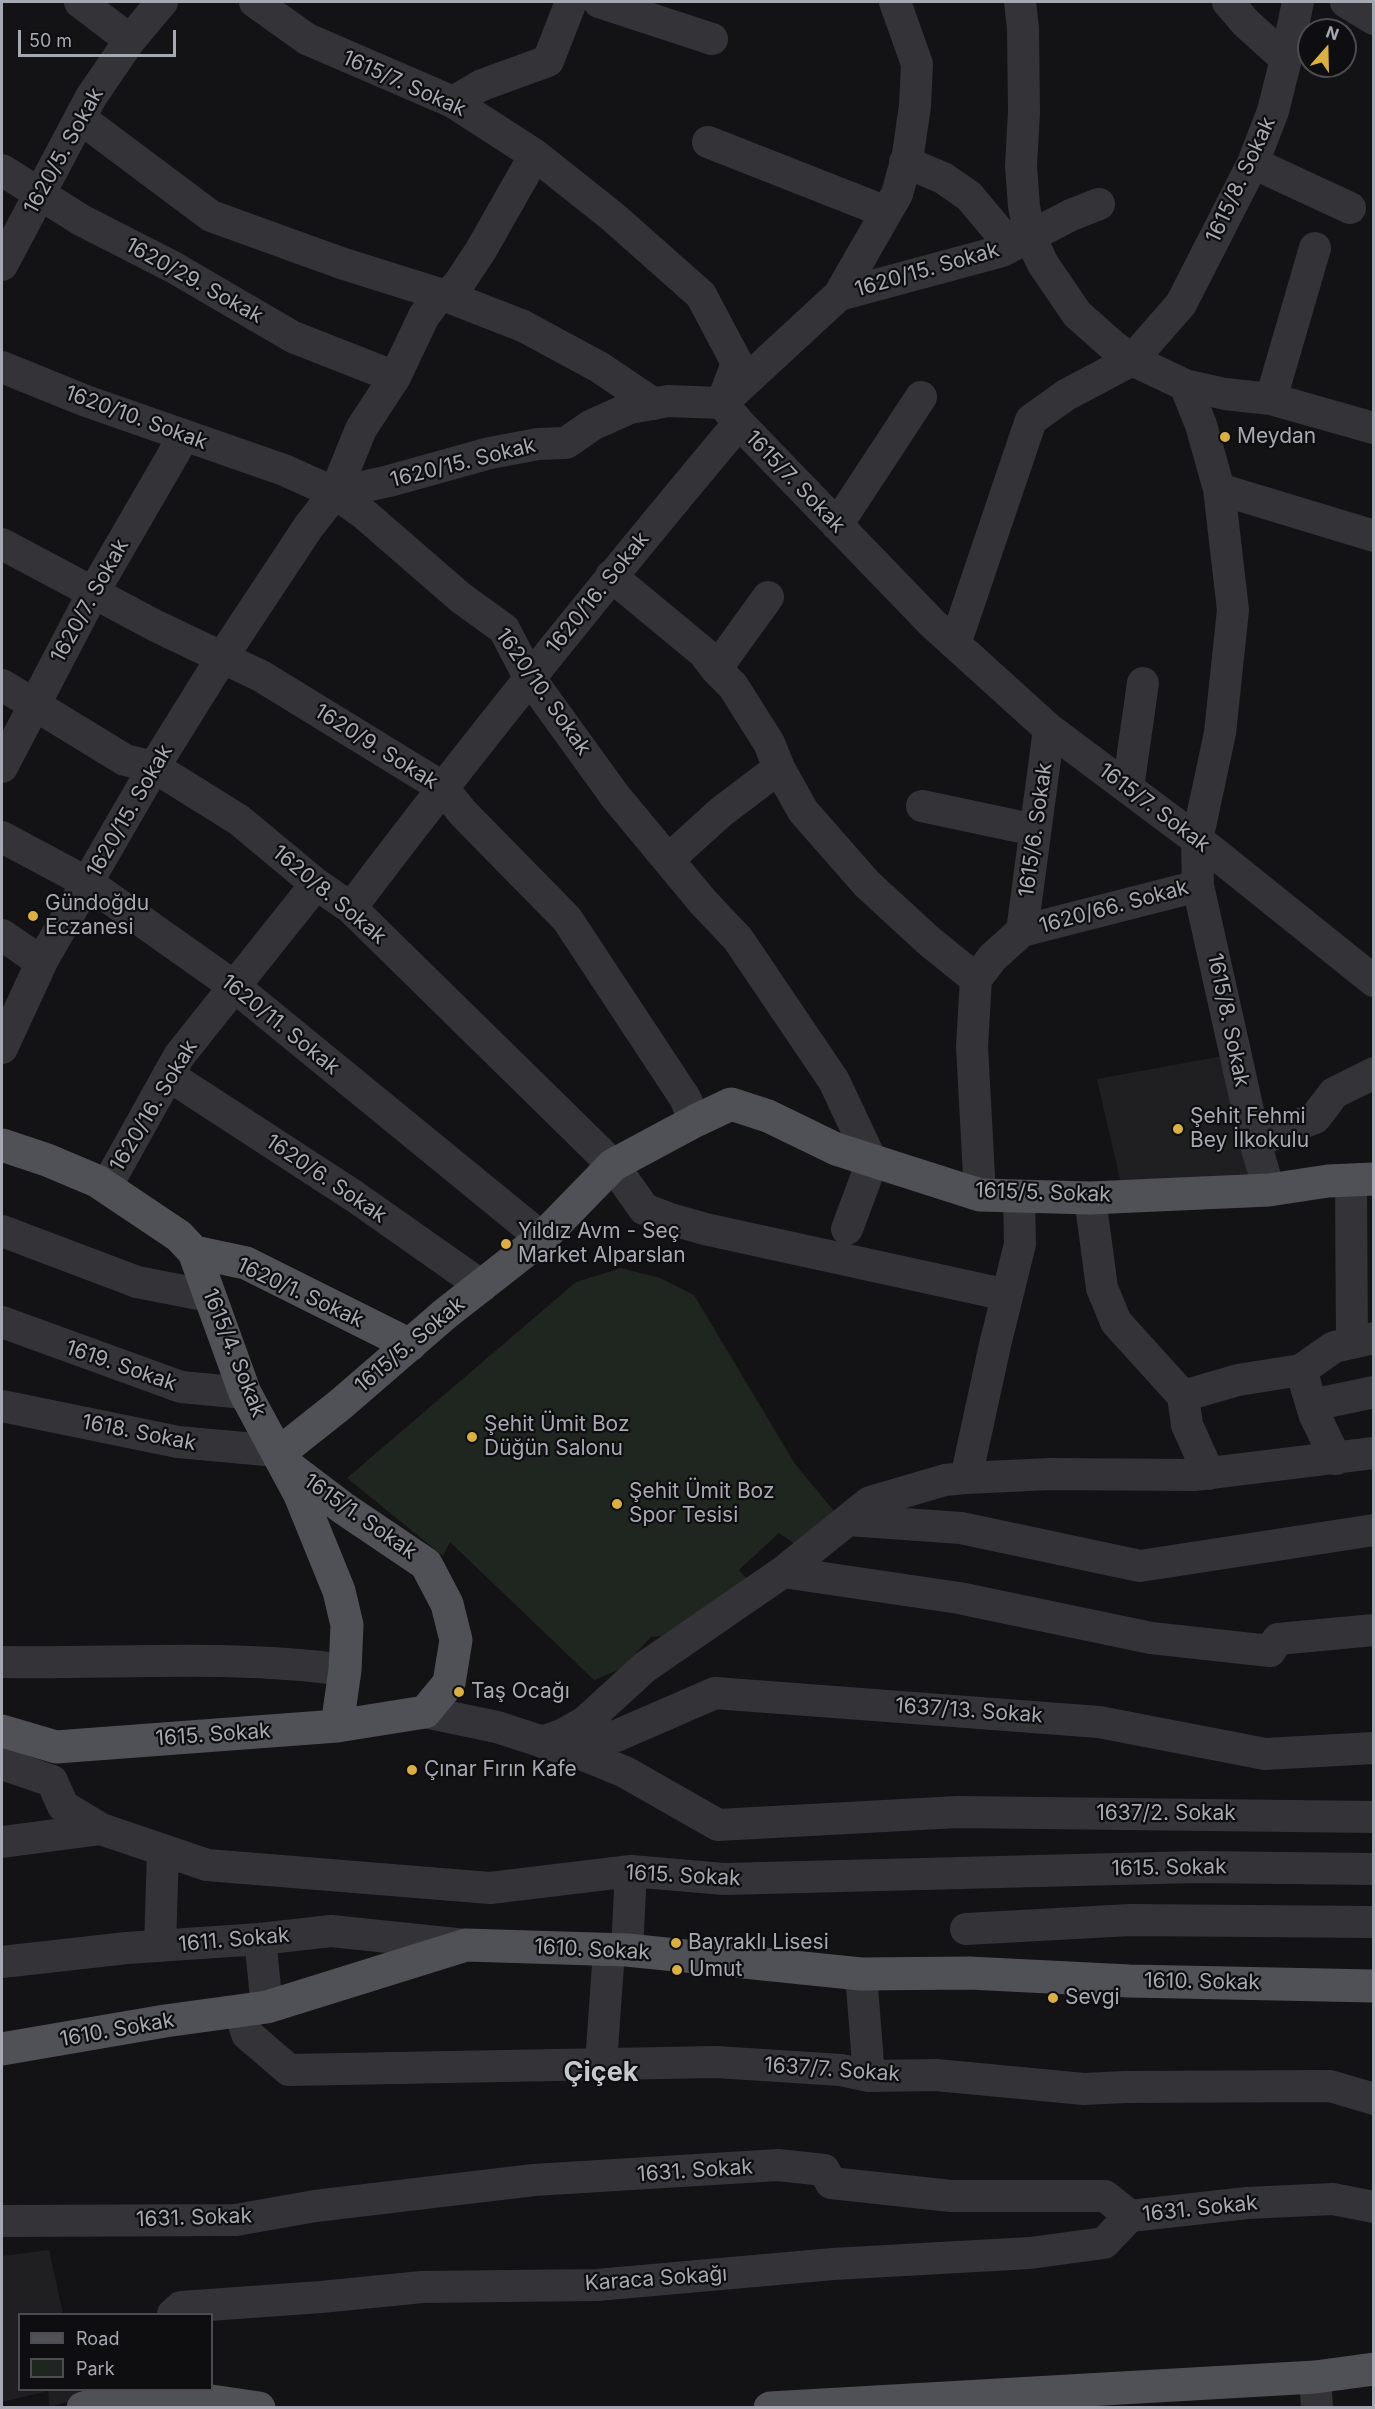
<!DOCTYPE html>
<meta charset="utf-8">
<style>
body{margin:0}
#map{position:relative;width:1375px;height:2409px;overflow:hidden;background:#131214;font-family:Inter,sans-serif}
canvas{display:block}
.frame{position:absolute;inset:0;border:3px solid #a6a9b2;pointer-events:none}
.legend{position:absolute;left:18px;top:2313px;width:195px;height:78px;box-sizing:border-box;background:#0e0d0f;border:2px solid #4b4b50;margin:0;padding:8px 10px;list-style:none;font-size:18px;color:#a6a9b2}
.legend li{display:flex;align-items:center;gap:12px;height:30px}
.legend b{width:30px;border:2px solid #4b4b50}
.north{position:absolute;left:1297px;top:18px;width:60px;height:60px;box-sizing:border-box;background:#0e0d0f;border:2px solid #4b4b50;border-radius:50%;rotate:20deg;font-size:16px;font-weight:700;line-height:24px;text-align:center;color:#a6a9b2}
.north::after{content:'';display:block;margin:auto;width:21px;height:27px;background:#dab044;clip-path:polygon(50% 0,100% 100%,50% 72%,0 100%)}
.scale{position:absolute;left:18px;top:30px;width:158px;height:27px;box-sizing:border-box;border:3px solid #a6a9b2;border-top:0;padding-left:8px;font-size:18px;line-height:21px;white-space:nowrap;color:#a6a9b2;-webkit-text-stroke:4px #0e0d0f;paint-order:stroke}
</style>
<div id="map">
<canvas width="1375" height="2409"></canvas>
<div class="frame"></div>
<ul class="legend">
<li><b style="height:8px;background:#505157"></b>Road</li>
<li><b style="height:16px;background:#1f2620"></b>Park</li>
</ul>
<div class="north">N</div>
<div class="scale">50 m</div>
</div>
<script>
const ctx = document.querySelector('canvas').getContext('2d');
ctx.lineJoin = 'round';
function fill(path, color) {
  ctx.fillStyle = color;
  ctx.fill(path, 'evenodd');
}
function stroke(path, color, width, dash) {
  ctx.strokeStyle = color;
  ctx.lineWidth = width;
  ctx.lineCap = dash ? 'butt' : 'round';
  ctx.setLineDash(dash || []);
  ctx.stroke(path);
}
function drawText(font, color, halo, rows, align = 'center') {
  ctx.font = font + ' Inter,sans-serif';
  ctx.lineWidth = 4.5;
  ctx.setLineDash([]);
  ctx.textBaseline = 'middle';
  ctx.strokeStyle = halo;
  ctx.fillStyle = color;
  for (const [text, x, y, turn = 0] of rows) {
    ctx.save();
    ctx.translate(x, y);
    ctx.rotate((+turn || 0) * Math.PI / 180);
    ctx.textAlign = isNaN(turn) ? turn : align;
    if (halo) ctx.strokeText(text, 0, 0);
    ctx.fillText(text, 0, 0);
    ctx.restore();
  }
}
fill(new Path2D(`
 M 1223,1056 L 1263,1179 L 1121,1184 L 1097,1079 Z
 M 49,2250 L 63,2314 L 20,2314 L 20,2390 L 80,2390 L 82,2398 L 49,2407 L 48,2391 L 2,2402 L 2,2256 Z`), '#1f1f21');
fill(new Path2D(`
 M 621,1268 L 660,1278 L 694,1295 L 795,1464 L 834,1511 L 795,1544 L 779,1533 L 739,1570 L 752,1585 L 672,1635 L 651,1637 L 621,1669 L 594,1680 L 450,1542 L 443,1556 L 347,1478 L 576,1282 Z`), '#1f2620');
stroke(new Path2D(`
 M 80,2 L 130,40
 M 255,2 L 307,39 L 453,102 L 535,155 L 613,217 L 701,295 L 737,363 L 722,403 L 739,423 L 933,624 L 1049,729 L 1212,851 L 1374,981
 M 599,2 L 712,39
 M 1020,2 L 1023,28 L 1024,112 L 1021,166 L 1024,206 L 1030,237 L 1043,264 L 1077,314 L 1112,345 L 1132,360 L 1185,385 L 1225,394 L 1271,399 L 1374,428
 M 1346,2 L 1374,19
 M 1286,59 L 1298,2
 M 453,102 L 482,85 L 548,61 L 571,2
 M 80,118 L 211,216 L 341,263 L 446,296 L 523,326 L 599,367 L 654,404
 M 708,142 L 886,212
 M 905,162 L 943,178 L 969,196 L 1011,246
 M 1253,163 L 1350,208
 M 2,170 L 81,220 L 173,267 L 293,337 L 395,377
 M 2,265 L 91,97 L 130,40 L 162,2
 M 839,295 L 897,194 L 908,154 L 915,106 L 917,64 L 895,2
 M 2,367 L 86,401 L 284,470 L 335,493 L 363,513 L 461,598 L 504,629 L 529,677 L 615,796 L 703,902 L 738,939 L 834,1081 L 872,1162 L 847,1229
 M 1271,399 L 1315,248
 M 1219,489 L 1374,536
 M 335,493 L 361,429 L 395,377 L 424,316 L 436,300 L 446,296 L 458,285 L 481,250 L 535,155
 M 837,525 L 921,397
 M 2,544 L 156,626 L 261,676 L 442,787 L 463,813 L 567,919 L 685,1098 L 695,1121
 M 611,576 L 704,653 L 716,669 L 733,686 L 769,743 L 779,768 L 803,811 L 867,884 L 929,941 L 976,979
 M 955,644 L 1031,420 L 1066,395 L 1132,360 L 1181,304 L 1253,163 L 1273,111 L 1286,59 L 1246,23 L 1228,2
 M 716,669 L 768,597
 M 2,685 L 125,760 L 154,767 L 239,820 L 316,884 L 351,908 L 613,1165 L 644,1209 L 670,1219 L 705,1229 L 1007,1295
 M 2,767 L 93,593 L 184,436
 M 1128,788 L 1143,683
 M 922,806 L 1035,830
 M 2,837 L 88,883 L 235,987 L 542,1238
 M 668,860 L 721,812 L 779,768
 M 1198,886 L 1255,1142 L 1269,1190
 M 351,908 C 476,742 606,582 739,423
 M 1022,931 L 1049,729
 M 2,935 L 34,957 L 43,959
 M 2,1048 L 43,959 L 154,767 L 223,656 L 309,526 L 335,493 L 389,481 L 490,453 L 538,444 L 566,443 L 592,425 L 630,408 L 668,401 L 722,403 L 839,295 L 1002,251 L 1071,215 L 1099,204
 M 168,1075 L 354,1196 L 482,1286
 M 1255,1142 L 1315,1118 L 1334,1093 L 1374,1073
 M 1351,1180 L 1352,1342
 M 106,1187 L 179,1056 L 316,884
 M 980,1195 L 972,1046 L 976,979 L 993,957 L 1022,931 L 1198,886 L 1197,840 L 1220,733 L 1233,610 L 1219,489 L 1201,425 L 1185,385
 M 1090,1198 L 1102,1288 L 1116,1322 L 1183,1396 L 1187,1425 L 1209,1474
 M 2,1231 L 137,1282 L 209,1296
 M 2,1322 L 181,1387 L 245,1393
 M 1301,1370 L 1315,1416 L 1336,1459
 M 1183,1396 L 1238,1380 L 1301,1370 L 1334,1347 L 1374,1338
 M 1312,1405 L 1374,1392
 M 2,1406 L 178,1442 L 277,1451
 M 966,1478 L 995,1345 L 1020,1244 L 1019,1197
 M 848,1520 L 961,1528 L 1140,1566 L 1374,1530
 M 783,1572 L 959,1598 L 1151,1638 L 1270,1651 L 1278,1639 L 1374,1630
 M 2,1662 C 116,1664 232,1654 345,1670
 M 425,1712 L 497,1727 L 586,1756 L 625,1772 L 718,1825 L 958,1812 L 1374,1817
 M 571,1730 L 597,1737 L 616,1736 L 715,1693 L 1099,1722 L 1265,1754 L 1374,1748
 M 542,1742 L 564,1734 L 585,1722 L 645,1667 L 783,1572 L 870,1502 L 945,1480 L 966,1478 L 1050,1474 L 1194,1475 L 1374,1453
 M 2,1764 L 52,1781 L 63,1806 L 101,1829
 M 2,1842 L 101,1829 L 207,1865 L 490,1888 L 631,1871 L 724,1879 L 1196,1867 L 1374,1869
 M 966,1929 L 1130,1920 L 1374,1922
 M 260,1939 L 267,2007
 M 160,1946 L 163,1850
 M 627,1950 L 631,1871
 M 2,1962 L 127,1948 L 260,1939 L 331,1931 L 466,1945
 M 861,1974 L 869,2076
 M 240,2011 L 247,2034 L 289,2070 L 716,2062 L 841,2070 L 869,2076 L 936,2075 L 1084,2089 L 1125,2087 L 1330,2086 L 1374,2099
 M 601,2063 L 609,1951
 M 2,2221 L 236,2220 L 315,2206 L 534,2180 L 778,2165 L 824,2170 L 831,2183 L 951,2196 L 1105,2196 L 1130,2216 L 1247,2203 L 1333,2199 L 1374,2207
 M 173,2314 L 181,2307 L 321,2297 L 422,2287 L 597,2285 L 833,2264 L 1030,2253 L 1104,2243 L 1130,2216
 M 1315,2377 L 1317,2408`), '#343438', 32);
stroke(new Path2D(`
 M 2,1145 L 47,1160 L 97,1181 L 179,1236 L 194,1252 L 246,1263 L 410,1345
 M 194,1252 L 245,1393 L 300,1495 L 339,1591 L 347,1625 L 345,1670 L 337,1726
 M 277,1451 L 288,1446 L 341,1404 L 445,1314 L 542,1238 L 613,1165 L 695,1121 L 731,1104 L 768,1116 L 836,1149 L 980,1195 L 1090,1198 L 1269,1190 L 1328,1181 L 1374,1179
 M 2,1731 L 56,1747 L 337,1726 L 425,1712 L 449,1683 L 456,1640 L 447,1604 L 426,1564 L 343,1508 L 285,1464
 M 2,2049 L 165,2021 L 267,2007 L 466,1945 L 627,1950 L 861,1974 L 969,1973 L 1129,1981 L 1374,1986
 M 83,2408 L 143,2391 L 259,2408
 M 770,2408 L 1315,2377 L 1374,2369`), '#505157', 33);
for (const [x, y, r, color] of [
 [1225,437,6,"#dab044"],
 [33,916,6,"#dab044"],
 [1178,1129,6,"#dab044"],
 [506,1244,6,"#dab044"],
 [472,1437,6,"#dab044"],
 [617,1504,6,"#dab044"],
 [459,1692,6,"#dab044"],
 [412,1770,6,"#dab044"],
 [676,1943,6,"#dab044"],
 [677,1970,6,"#dab044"],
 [1053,1998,6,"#dab044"]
]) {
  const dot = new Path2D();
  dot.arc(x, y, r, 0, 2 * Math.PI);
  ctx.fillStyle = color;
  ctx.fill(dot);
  stroke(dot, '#0e0d0f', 2);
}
drawText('21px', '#a6a9b2', '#0e0d0f', [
 ["1615/7. Sokak",404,84,24],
 ["1620/5. Sokak",64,151,-61],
 ["1615/8. Sokak",1241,180,-65],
 ["1620/15. Sokak",927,270,-16],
 ["1620/29. Sokak",194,281,29],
 ["1620/10. Sokak",136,418,20],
 ["1620/15. Sokak",463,463,-14],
 ["1615/7. Sokak",795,482,46],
 ["1620/16. Sokak",598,593,-51],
 ["1620/7. Sokak",90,601,-61],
 ["1620/10. Sokak",543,692,55],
 ["1620/9. Sokak",376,747,32],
 ["1615/7. Sokak",1154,808,37],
 ["1620/15. Sokak",130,811,-60],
 ["1615/6. Sokak",1036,830,-82],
 ["1620/8. Sokak",329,895,40],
 ["1620/66. Sokak",1114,907,-15],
 ["1615/8. Sokak",1228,1020,78],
 ["1620/11. Sokak",280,1025,39],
 ["1620/16. Sokak",154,1106,-59],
 ["1620/6. Sokak",326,1179,34],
 ["1615/5. Sokak",1043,1193,2],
 ["1620/1. Sokak",300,1293,25],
 ["1615/5. Sokak",410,1345,-40],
 ["1615/4. Sokak",234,1353,68],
 ["1619. Sokak",121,1366,19],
 ["1618. Sokak",139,1433,11],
 ["1615/1. Sokak",360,1517,35],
 ["1637/13. Sokak",969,1711,4],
 ["1615. Sokak",213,1735,-4],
 ["1637/2. Sokak",1166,1814],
 ["1615. Sokak",1169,1868,-1],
 ["1615. Sokak",683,1876,3],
 ["1611. Sokak",234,1940,-5],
 ["1610. Sokak",592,1950,3],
 ["1610. Sokak",1202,1982,1],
 ["1610. Sokak",117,2030,-10],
 ["1637/7. Sokak",832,2070,4],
 ["1631. Sokak",695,2171,-4],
 ["1631. Sokak",1200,2209,-6],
 ["1631. Sokak",194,2218,-2],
 ["Karaca Sokağı",656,2279,-4]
]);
drawText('21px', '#a6a9b2', '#0e0d0f', [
 ["Meydan",1237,437],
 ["Gündoğdu",45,904],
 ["Eczanesi",45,928],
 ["Şehit Fehmi",1190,1117],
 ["Bey İlkokulu",1190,1141],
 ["Yıldız Avm - Seç",518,1232],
 ["Market Alparslan",518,1256],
 ["Şehit Ümit Boz",484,1425],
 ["Düğün Salonu",484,1449],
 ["Şehit Ümit Boz",629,1492],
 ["Spor Tesisi",629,1516],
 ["Taş Ocağı",471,1692],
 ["Çınar Fırın Kafe",424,1770],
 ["Bayraklı Lisesi",688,1943],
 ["Umut",689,1970],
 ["Sevgi",1065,1998]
], 'left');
drawText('bold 27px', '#c6c8cf', '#0e0d0f', [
 ["Çiçek",601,2073]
]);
</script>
